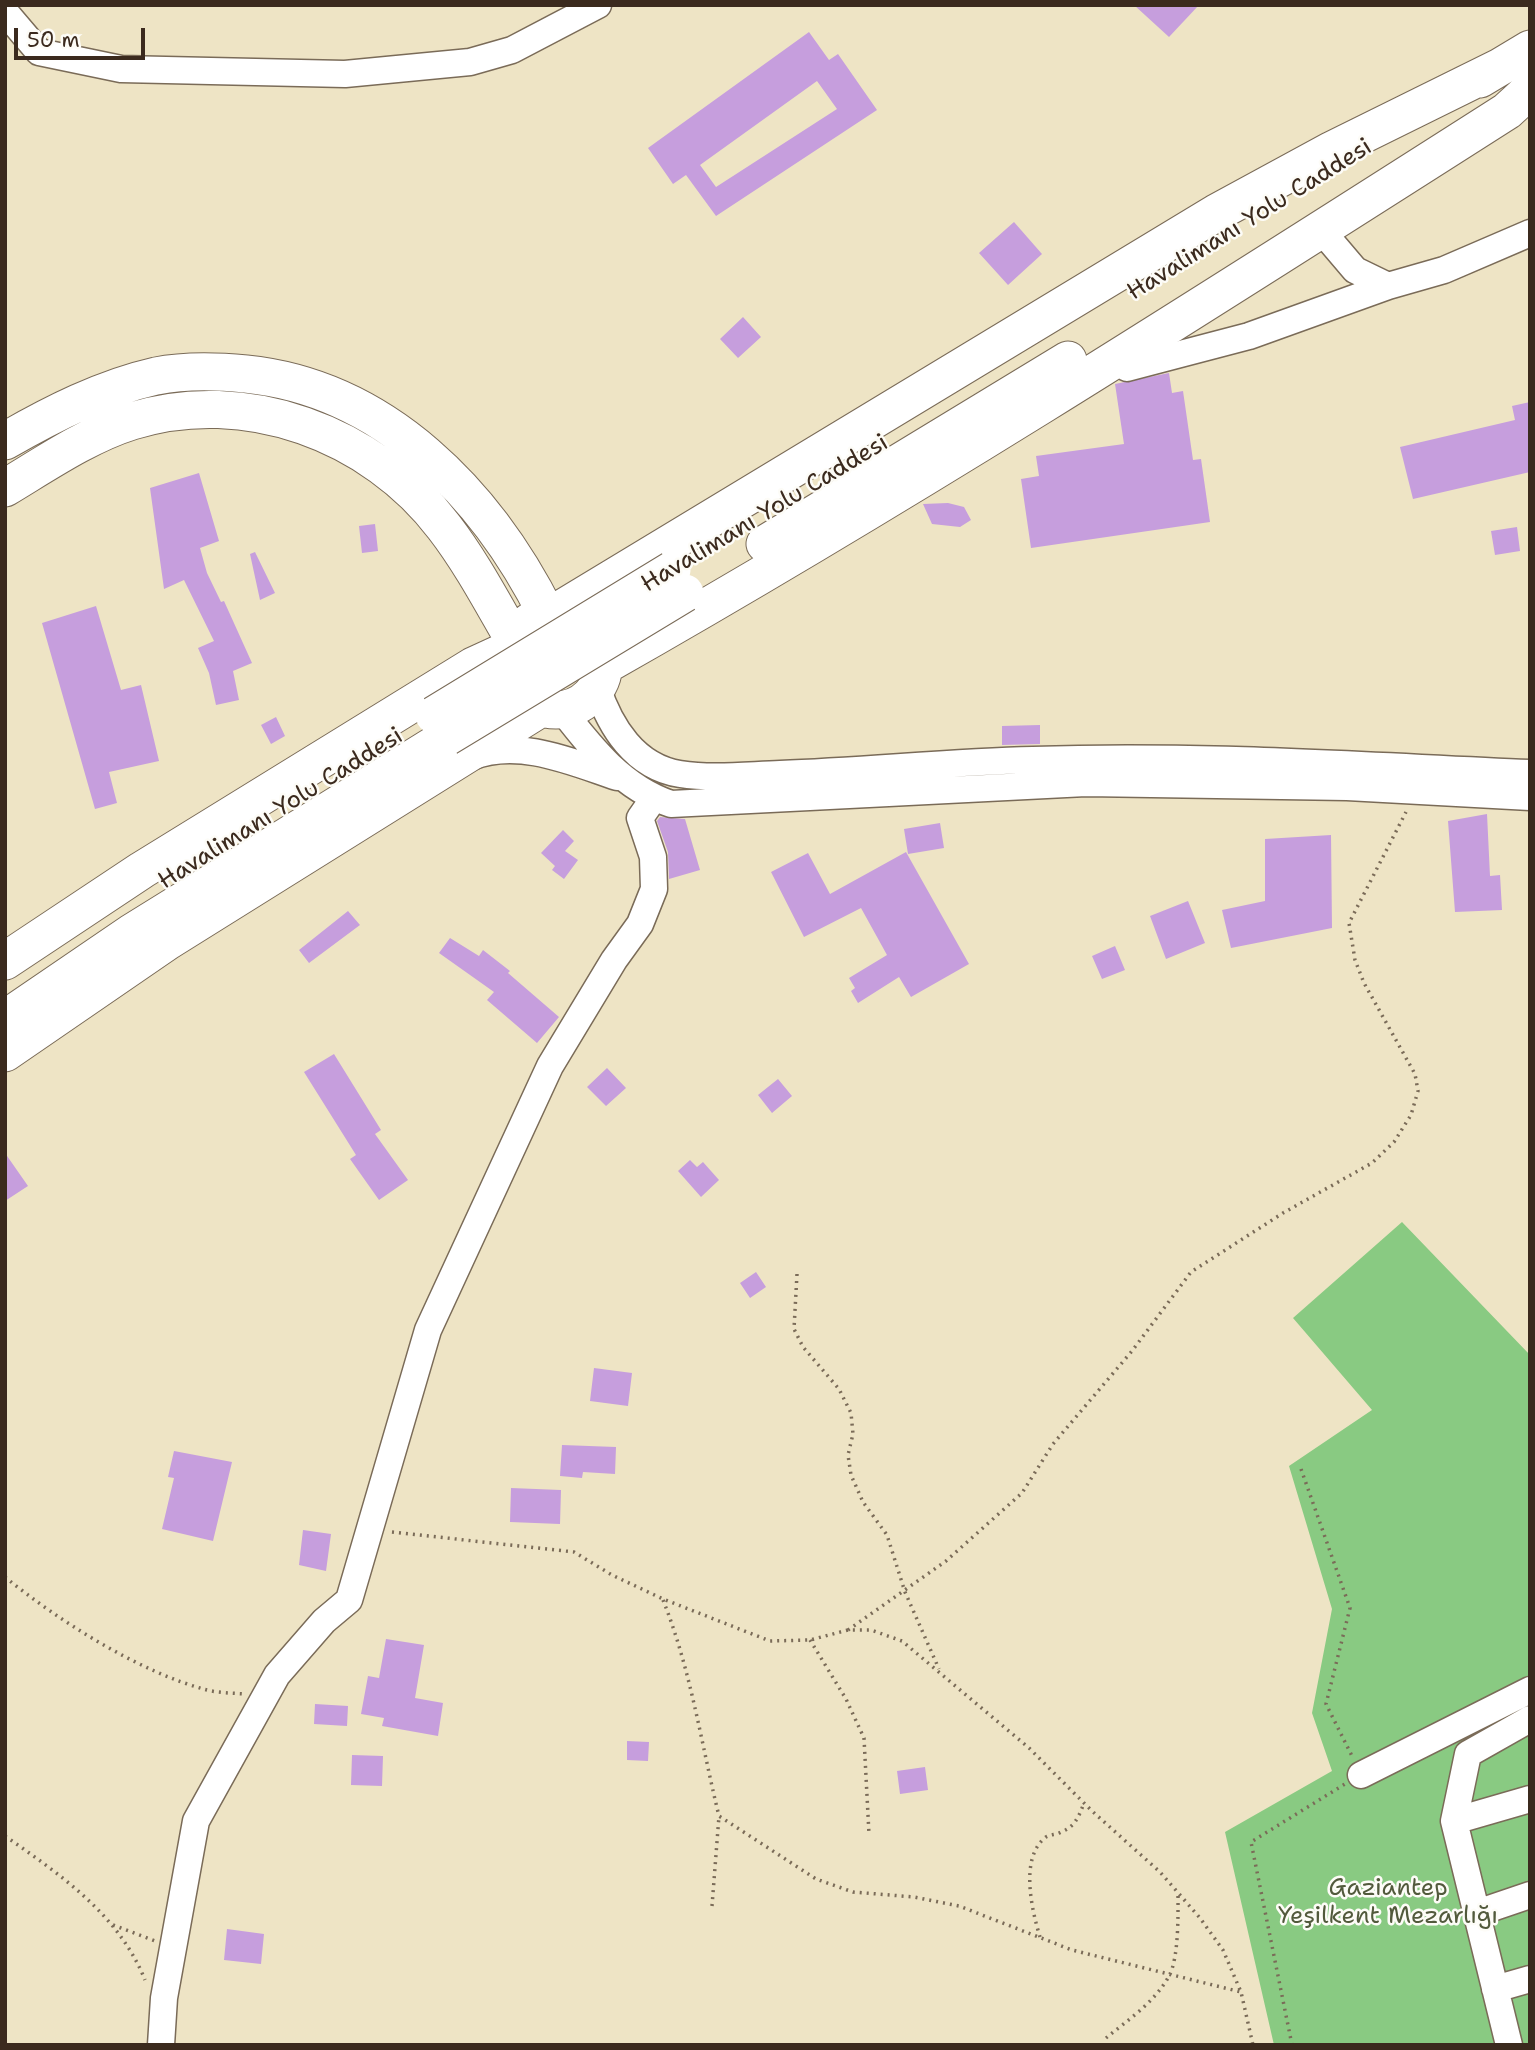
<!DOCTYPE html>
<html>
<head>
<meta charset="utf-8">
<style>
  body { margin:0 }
  #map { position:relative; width:1535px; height:2050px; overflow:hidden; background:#eee4c5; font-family:"Shantell Sans",sans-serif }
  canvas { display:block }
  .frame { position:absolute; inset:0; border:7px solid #3b2a1e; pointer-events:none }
  .scale { position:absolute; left:14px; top:28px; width:131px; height:32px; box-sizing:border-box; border:4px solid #3b2a1e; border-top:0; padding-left:9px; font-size:21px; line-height:24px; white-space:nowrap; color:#3b2a1e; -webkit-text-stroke:5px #fdfcf7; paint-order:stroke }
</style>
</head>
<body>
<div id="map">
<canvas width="1535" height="2050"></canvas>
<div class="frame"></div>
<div class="scale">50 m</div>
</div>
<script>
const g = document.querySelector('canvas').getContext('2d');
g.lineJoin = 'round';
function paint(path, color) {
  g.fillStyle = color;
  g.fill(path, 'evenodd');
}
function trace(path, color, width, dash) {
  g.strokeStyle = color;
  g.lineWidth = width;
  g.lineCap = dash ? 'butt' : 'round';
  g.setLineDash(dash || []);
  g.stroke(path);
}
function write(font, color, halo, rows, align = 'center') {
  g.font = font + ' "Shantell Sans",sans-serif';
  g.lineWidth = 5;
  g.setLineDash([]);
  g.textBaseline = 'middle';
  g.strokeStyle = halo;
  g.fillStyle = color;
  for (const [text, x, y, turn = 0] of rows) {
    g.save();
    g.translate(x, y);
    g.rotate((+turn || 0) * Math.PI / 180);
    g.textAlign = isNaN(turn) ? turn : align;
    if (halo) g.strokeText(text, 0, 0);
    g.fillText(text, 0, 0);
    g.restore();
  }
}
const green = new Path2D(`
  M1402,1222l128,133v690h-256l-49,-213 107,-61 -20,-58 20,-104 -43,-143 83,-56 -79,-92z`);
const building = new Path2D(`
  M1134,5h65l-30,32z
  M809,32l20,28 9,-6 39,56 -161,106 -30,-41 -13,9 -25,-36zM817,81l20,28 -121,78 -16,-22z
  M1014,222l28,32 -34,31 -29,-32z
  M743,317l18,20 -23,21 -18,-19z
  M1169,373l3,20 11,-2 10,69 8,-1 9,63 -179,26 -10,-69 18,-3 -3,-20 88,-12 -9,-60z
  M1530,402v70l-117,27 -13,-52 115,-27 -3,-14z
  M199,473l20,68 -19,7 7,25 14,29 3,-1 28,62 -19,8 6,29 -23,5 -7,-32 -11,-25 16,-7 -30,-61 -20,9 -14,-101z
  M948,503l16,4 7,13 -11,7 -28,-3 -9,-20z
  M375,524l3,27 -16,2 -3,-27z
  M1517,527l3,24 -25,4 -4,-24z
  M255,552l20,41 -15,7 -10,-46z
  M96,606l25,84 20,-5 18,76 -50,11 8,31 -22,6 -53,-186z
  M276,717l9,19 -14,8 -10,-19z
  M1040,725v19l-38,1v-19z
  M1487,814l3,62 10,-1 2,35 -47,2 -7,-91z
  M660,817l25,2 15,51 -31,9 -1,-27 -11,-31z
  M940,823l4,25 -36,6 -4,-25z
  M563,830l11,11 -9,10 13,9 -14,19 -12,-9 3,-4 -14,-13z
  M1331,835l1,93 -101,20 -9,-38 43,-9v-62z
  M906,852l63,112 -58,33 -12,-20 -41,26 -7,-12 4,-3 -6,-10 38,-23 -26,-47 -57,29 -33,-65 37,-19 22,41z
  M1188,901l17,42 -39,16 -16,-43z
  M348,911l12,14 -51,38 -10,-13z
  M450,938l29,18 4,-6 27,21 -2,2 51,44 -22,26 -50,-43 7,-8 -55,-39z
  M1115,946l10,24 -23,9 -10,-23z
  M334,1054l47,76 -6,4 33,46 -29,20 -29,-41 6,-4 -52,-83z
  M607,1068l19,20 -20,18 -19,-19z
  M778,1079l14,17 -20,17 -14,-18z
  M5,1153l23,33 -23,15z
  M690,1160l7,7 6,-5 16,18 -18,17 -23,-26z
  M756,1272l10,15 -16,11 -10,-15z
  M594,1368l38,5 -4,33 -38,-5z
  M562,1445l54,2 -1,27 -32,-2 -1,6 -22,-2z
  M174,1451l58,11 -19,79 -51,-12 12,-51 -6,-1z
  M511,1488l50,2 -1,34 -50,-2z
  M303,1530l28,4 -5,37 -27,-6z
  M386,1639l38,6 -9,53 28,5 -5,33 -56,-10 2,-8 -23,-4 7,-38 11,2z
  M315,1704l33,2 -1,20 -33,-2z
  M627,1741l22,1 -1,19 -21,-1z
  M352,1755l31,1 -1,30 -31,-1z
  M925,1767l3,23 -28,4 -3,-23z
  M227,1929l37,5 -3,30 -37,-4z`);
const path = new Path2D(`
  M797,1274l-3,55 9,18 36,42 12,24 2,21 -5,21 3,20 12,27 24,33 18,57 34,77
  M1301,1469l49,139 -24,96 26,52
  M392,1532l182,20 38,23 51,24 107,42 40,-1 38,-10h23l31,11 127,107 63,63 68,61 40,46 23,32 18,42 12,53
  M5,1577c54,44 134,95 202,113 12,3 25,3 38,4
  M663,1600c28,70 38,143 56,216l97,63 37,13 61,5 45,9 113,44 169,42
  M848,1630l98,-69 76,-68 31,-49 79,-93 59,-79 92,-59 89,-50 22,-21 17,-27 7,-24 -3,-17 -51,-91 -9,-23 -6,-37 57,-111
  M810,1640l36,59 18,39 5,96
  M5,1836c56,39 114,79 140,144
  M712,1906l7,-90
  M113,1925l42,16
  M1040,1937c-8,-26 -21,-80 6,-100 5,-3 10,-2 15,-5 14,-5 18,-16 23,-29
  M1106,2038c22,-18 49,-36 63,-62 10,-18 9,-62 9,-83
  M1292,2045l-41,-203 94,-58`);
const minor = new Path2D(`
  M5,12l34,40 82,17 224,5 125,-12 42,-12 86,-45
  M1321,230l34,40 33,16 56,-16 86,-37
  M1127,368l122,-32 139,-50
  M597,687c13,40 38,80 83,87 32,5 67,1 100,0 85,-3 169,-12 253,-14 166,-6 331,6 497,13
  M562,710c30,39 61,78 109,94l415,-21 261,4 183,10
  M471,757c48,-19 101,5 146,20
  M1361,1775l169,-85
  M1454,1821l76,-22
  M1477,1913l53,-18
  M1495,1989l35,-10
  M161,2045l3,-47 32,-177 81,-146 47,-54 25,-21 79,-270 122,-264 64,-106 26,-36 14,-35 -1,-32 -13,-39 14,-20
  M1509,2045l-55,-224 14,-67 62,-35`);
const highway = new Path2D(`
  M1480,79l50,-30
  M5,441c47,-27 98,-53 151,-65 30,-6 60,-5 90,-2 139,14 241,121 301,241
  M5,488c40,-24 82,-53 127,-67 113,-35 241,12 312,106 27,35 48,75 70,113
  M765,544l303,-184
  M553,614l663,-401 116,-63 168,-83
  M508 662a48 48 0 1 1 96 0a48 48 0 1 1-96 0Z
  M604,666c307,-174 605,-365 903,-555l23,-21
  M5,961l137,-91 331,-204 37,-17
  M5,1019l126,-86 316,-196
  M5,1053l163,-112 373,-233`);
const highwayBridge = new Path2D(`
  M434,715l238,-145
  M447,737l238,-144`);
const streetNames = [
  ["Havalimanı Yolu Caddesi",1250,220,-32],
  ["Havalimanı Yolu Caddesi",765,514,-31],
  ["Havalimanı Yolu Caddesi",281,809,-32]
];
const parkNames = [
  ["Gaziantep",1388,1889],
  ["Yeşilkent Mezarlığı",1388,1917]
];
paint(green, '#89ca82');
paint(building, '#c69edd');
trace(minor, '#7a6b58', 29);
trace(highway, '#7a6b58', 39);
trace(path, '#7a6b58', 3.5, [2, 5]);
trace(minor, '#fff', 26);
trace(highway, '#fff', 37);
trace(highwayBridge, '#7a6b58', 39, []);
trace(highwayBridge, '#fff', 37);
write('24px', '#3b2a1e', '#fdfcf7', streetNames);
write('24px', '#525a3c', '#fdfcf7', parkNames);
</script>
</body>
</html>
